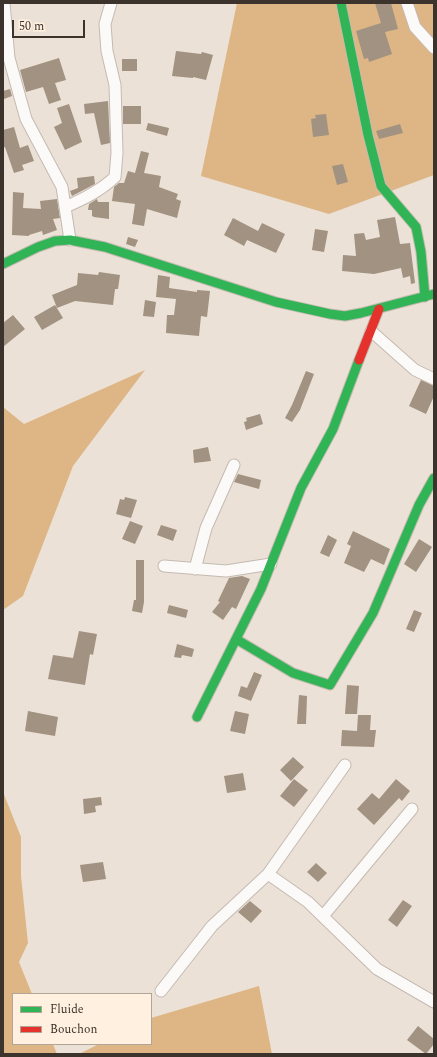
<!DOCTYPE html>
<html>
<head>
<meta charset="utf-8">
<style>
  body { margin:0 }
  #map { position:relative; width:437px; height:1057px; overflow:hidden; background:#ece1d6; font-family:Spectral,serif }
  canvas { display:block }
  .frame { position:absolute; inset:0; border:4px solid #3c342c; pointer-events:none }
  .legend { position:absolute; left:12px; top:993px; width:140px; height:52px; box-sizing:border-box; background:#fff0df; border:1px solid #b1a597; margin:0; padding:5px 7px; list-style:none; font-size:12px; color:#3c342c }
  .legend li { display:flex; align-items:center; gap:8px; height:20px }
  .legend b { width:20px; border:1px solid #b1a597 }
  .scale { position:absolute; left:12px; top:20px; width:73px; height:18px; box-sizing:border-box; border:2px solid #3c342c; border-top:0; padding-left:5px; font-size:12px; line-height:14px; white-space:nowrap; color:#3c342c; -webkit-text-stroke:3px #fff0df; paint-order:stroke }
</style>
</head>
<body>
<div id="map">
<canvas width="437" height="1057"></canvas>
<div class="frame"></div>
<ul class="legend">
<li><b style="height:5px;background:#30b455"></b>Fluide</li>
<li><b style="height:5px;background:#e5322d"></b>Bouchon</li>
</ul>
<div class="scale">50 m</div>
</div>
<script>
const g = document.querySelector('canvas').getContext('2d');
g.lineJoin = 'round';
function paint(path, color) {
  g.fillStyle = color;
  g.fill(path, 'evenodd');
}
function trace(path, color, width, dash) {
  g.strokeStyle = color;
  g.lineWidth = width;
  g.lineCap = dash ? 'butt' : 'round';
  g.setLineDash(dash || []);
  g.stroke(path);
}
const forest = new Path2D(`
  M237,3h197v172l-105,39 -128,-38z
  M145,370l-72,96 -50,130 -20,14v-203l21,17z
  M3,792l18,45v39l7,67 -9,19 13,32h-19v50h40l4,10h-54z
  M259,986l13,68h-193l20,-10h52v-26z`);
const building = new Path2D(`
  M375,3h16l7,26 -13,3 7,22 -23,8 -1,-4 -4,1 -8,-28 25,-8z
  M176,51l25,3 1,-2 11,3 -7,25 -13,-3v1l-21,-2z
  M59,58l7,22 -11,3 6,17 -12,4 -6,-17 -17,5 -6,-22z
  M122,59h15v12h-15z
  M10,89l2,7 -8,3 -1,-8z
  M108,101l2,42 -9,2 -7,-32 -9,1 -1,-10z
  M69,104l13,38 -17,8 -11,-23 8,-4 -5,-15z
  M123,106h18v18h-18z
  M326,114l3,21 -16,2 -2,-18 5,-1 -1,-3z
  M148,123l21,5 -2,8 -21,-6z
  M400,124l3,9 -24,6 -3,-8z
  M14,127l6,21 8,-3 6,16 -12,4 2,5 -10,3 -9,-26 -2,1v-18z
  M141,151l8,2 -5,20 17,3 -2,11 19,7 -2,5 5,2 -4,17 -30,-9 -3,17 -12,-2 3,-20 -23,-3 2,-14 5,-4h5l4,-12 7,2z
  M343,164l5,18 -11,3 -5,-19z
  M94,176l1,8 -23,12 -2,-5 8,-3 -1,-10z
  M13,192l11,1 -1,15 18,1 -1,-8 17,-2 3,19 -7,1 4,11 -14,5 -1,-4 -13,4v1l-17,-1z
  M97,199l1,3h11v17l-15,-2 -2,-1v-6h-4l1,-6z
  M395,217l5,27 10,-1 5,40 -4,1 -1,-8 -7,2 -2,-10 -27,6 -32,-3 1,-16 13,1 -2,-22 10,-1 2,7 14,-3 -3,-17z
  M233,218l25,13 4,-8 23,11 -9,19 -29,-13 -3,6 -20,-11z
  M315,229l13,2 -4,21 -12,-2z
  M128,237l10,3 -3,7 -9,-3z
  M99,272l21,3 -2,14h-3l-2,16 -38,-4 -18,7 -5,-13 25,-10 1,-12 20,2z
  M158,275l12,2 -1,11 28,4v-2l13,1 -3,26 -6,-1 -2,20 -33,-3 1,-18h7l2,-16 -20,-2z
  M145,300l11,2 -2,15 -11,-1z
  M55,305l8,13 -21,12 -8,-13z
  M13,315l12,14 -22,18v-24z
  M306,371l8,3 -14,36 -8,12 -7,-4 7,-13z
  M421,380l13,6v10l-8,18 -17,-8z
  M260,414l3,10 -17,6 -2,-8 3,-1 -1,-3z
  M208,447l3,14 -17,2 -1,-13z
  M238,474l23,6 -2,9 -25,-7z
  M125,497l12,3 -6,18 -15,-4 4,-15 4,1z
  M130,521l13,5 -8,18 -13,-5z
  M161,525l16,5 -4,11 -16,-6z
  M353,531l37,18 -6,16 -13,-6 -7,13 -20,-9 7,-17 -4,-2z
  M328,535l9,5 -8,17 -9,-4z
  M419,539l13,8 -16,25 -12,-8z
  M136,560h8v42l-2,11 -10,-2 2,-11h2z
  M242,576l8,3 -14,30 -4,-2 -9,13 -11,-8 8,-10 -2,-1 11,-23z
  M169,605l19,5 -2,8 -19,-5z
  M414,610l8,3 -8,19 -8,-3z
  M79,631l18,3 -4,21 -3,-1 -5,31 -37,-6 5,-24 20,3z
  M177,644l17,5 -2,8 -10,-2 -1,3 -7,-1z
  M254,672l8,3 -11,26 -13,-5 3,-10 6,2z
  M347,685l12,1 -2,28h-12z
  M299,695l8,1 -1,28h-9z
  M28,711l30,6 -3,19 -30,-5z
  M235,711l14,3 -4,20 -15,-3z
  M358,715h13l-1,15h6l-2,17 -33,-1 1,-16 15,1z
  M293,757l11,10 -13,14 -11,-11z
  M243,773l3,17 -19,3 -3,-17z
  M294,779l14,11 -14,17 -14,-11z
  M396,779l14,12 -8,10 -3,-3 -25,27 -17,-16 15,-16 7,6z
  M101,797l1,8 -7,1 1,6 -12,2 -1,-15z
  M103,862l3,17 -23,3 -3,-17z
  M316,863l11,10 -9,9 -11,-10z
  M403,900l9,6 -15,21 -9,-7z
  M250,901l12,10 -11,12 -13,-11z
  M418,1026l16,13v5l-8,10 -19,-14z`);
const street = new Path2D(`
  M4,3l5,55 17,61 36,68 8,53
  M407,3l8,24 19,21
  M65,207c19,-8 35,-16 50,-30l2,-24 -2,-68 -8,-34 -2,-27 6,-21
  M371,331l44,39 19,9
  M164,566l62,5 45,-7
  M195,569l11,-41 28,-63
  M268,874l40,28 69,67 57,33
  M323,916l89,-107
  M161,991l51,-65 56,-52 77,-109`);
const fast = new Path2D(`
  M341,3l27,132 13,51 35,41 5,25 4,45
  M3,264l35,-17 17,-6 15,-1 35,7 171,55 54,12 15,2 16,-3 73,-19
  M236,639l57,34 37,12 43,-72 46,-108 15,-27
  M197,717l64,-128 40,-101 32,-59 26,-69`);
const jam = new Path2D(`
  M359,360l20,-51`);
paint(forest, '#deb685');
paint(building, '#a19281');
trace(street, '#c3bab1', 13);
trace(fast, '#c3bab1', 11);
trace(jam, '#c3bab1', 11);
trace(street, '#fcfaf9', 11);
trace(fast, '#30b455', 9);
trace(jam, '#e5322d', 9);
</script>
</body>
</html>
